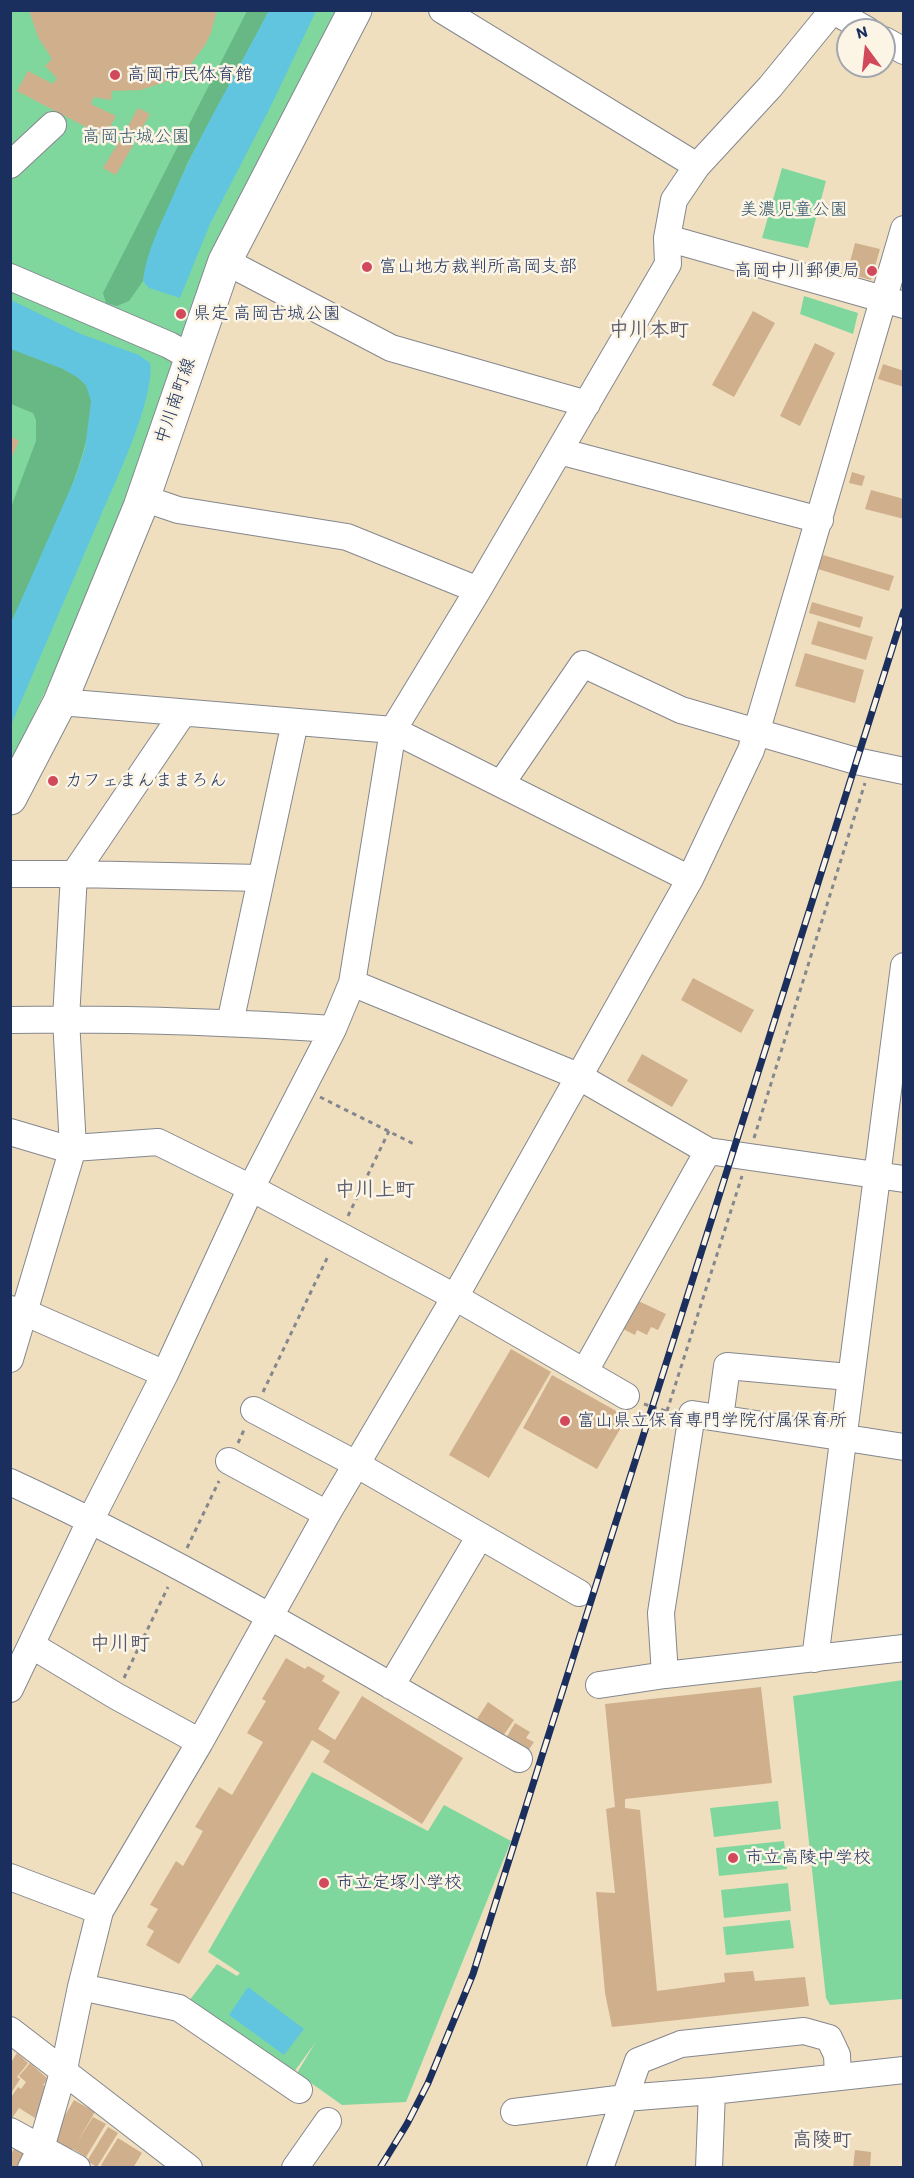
<!DOCTYPE html>
<html>
<head>
<meta charset="utf-8">
<style>
  body { margin:0 }
  #map { position:relative; width:914px; height:2178px; overflow:hidden; background:#efdfbf; font-family:Itim,sans-serif }
  canvas { display:block }
  .frame { position:absolute; inset:0; border:12px solid #1b2f5e; pointer-events:none }
  .north { position:absolute; left:836px; top:18px; width:60px; height:60px; box-sizing:border-box; background:#fcf5e5; border:2px solid #a2a6af; border-radius:50%; rotate:345deg; font-size:16px; font-weight:700; line-height:24px; text-align:center; color:#1b2f5e }
  .north::after { content:''; display:block; margin:auto; width:21px; height:27px; background:#d1495b; clip-path:polygon(50% 0,100% 100%,50% 72%,0 100%) }
</style>
</head>
<body>
<div id="map">
<canvas width="914" height="2178"></canvas>
<div class="frame"></div>
<div class="north">N</div>
</div>
<script>
const g = document.querySelector('canvas').getContext('2d');
g.lineJoin = 'round';
function paint(path, color) {
  g.fillStyle = color;
  g.fill(path, 'evenodd');
}
function trace(path, color, width, dash) {
  g.strokeStyle = color;
  g.lineWidth = width;
  g.lineCap = dash ? 'butt' : 'round';
  g.setLineDash(dash || []);
  g.stroke(path);
}
function write(font, color, halo, rows, align = 'center') {
  g.font = font + ' Itim,"Klee One",sans-serif';
  g.lineWidth = 5;
  g.setLineDash([]);
  g.textBaseline = 'middle';
  g.strokeStyle = halo;
  g.fillStyle = color;
  for (const [text, x, y, turn = 0] of rows) {
    g.save();
    g.translate(x, y);
    g.rotate((+turn || 0) * Math.PI / 180);
    g.textAlign = isNaN(turn) ? turn : align;
    if (halo) g.strokeText(text, 0, 0);
    g.fillText(text, 0, 0);
    g.restore();
  }
}
const green = new Path2D(`
  M11,11h326l-203,478 -89,203 -34,69z
  M782,168l44,13 -18,67 -46,-10z
  M804,296l54,17 -5,21 -53,-20z
  M903,1680v319l-73,6 -4,-7 -33,-302z
  M312,1772l116,59 16,-26 67,36 -105,261 -64,3 -45,-32 18,-30 -21,29 -105,-71 28,-37 20,12 3,-3 -32,-21z
  M778,1801l3,28 -67,8 -4,-29z
  M784,1841l3,28 -68,7 -3,-28z
  M788,1883l3,28 -67,7 -3,-28z
  M790,1920l4,28 -68,7 -3,-28z`);
const forest = new Path2D(`
  M247,11h22l-81,151 -37,87 -8,32 -14,20 -12,5 -11,-3 -3,-10z
  M11,349c21,7 59,18 74,35 30,33 -56,200 -74,239v-116l25,-66v-21l-3,-7 -22,-9z`);
const water = new Path2D(`
  M269,10l47,1 -47,99 -59,114 -30,74 -31,-10 -6,-7c3,-27 16,-54 27,-78 28,-67 66,-128 99,-193z
  M11,300l70,34 58,21 11,8c5,35 -34,118 -49,152 -30,70 -60,140 -90,210v-102l65,-147 9,-27 6,-48 -5,-16 -9,-8 -14,-8 -52,-20z
  M248,1987l56,42 -20,26 -55,-40z`);
const building = new Path2D(`
  M29,10h188l-6,23 -6,12 -14,19 -11,9 -12,8 -27,9 -29,1 -1,9 -17,-3 -3,7 25,12 -11,21 -88,-46 11,-20 25,13 4,-6 -12,-12 7,-7 -14,-22z
  M138,108l12,6 -11,20 -12,-6z
  M124,133l12,7 -20,35 -13,-7z
  M855,243l25,6 -9,31 -24,-7z
  M753,311l22,12 -41,74 -22,-12z
  M815,343l20,10 -35,73 -20,-10z
  M883,364l21,7v16l-26,-8z
  M10,436l9,5 -9,20z
  M852,472l13,4 -3,10 -13,-3z
  M871,490l33,9v20l-39,-10z
  M823,555l71,21 -5,15 -71,-22z
  M812,602l51,15 -3,11 -51,-15z
  M818,621l55,16 -7,23 -55,-16z
  M805,653l59,17 -9,33 -60,-17z
  M693,978l61,32 -13,23 -60,-33z
  M642,1054l46,26 -16,27 -45,-26z
  M630,1297l36,17 -8,16 -7,-3 -4,8 -10,-5 -2,5 -20,-10z
  M511,1349l40,23 -62,106 -40,-23z
  M552,1375l75,42 -30,52 -74,-41z
  M286,1658l19,11 3,-3 17,10 -3,5 18,11 -22,37 17,11 27,-44 101,62 -41,66 -99,-62 7,-11 -18,-11 -133,224 -33,-19 8,-14 -7,-4 11,-18 -8,-4 26,-44 7,5 20,-35 -8,-4 24,-40 13,8 31,-53 -16,-9 19,-32 -4,-2z
  M761,1687l11,96 -147,16v9l15,2 17,181 68,-9 -1,-9 29,-2 2,10 50,-4 4,29 -197,21 -7,-34 -9,-101 19,1 -9,-84 9,-2 -10,-103z
  M488,1702l26,18 -13,19 -26,-17z
  M515,1723l15,9 -4,6 8,4 -6,9 -22,-13z
  M17,2053l11,10 -11,14 3,2 -10,16v-31z
  M30,2063l18,16 -5,6 5,3 -13,30 -16,-10 -9,13v-22l8,-12 3,2 5,-7 -7,-6z
  M74,2100l21,12 -19,32 17,-27 13,7 -20,33 -13,-8 -2,3 -19,-9 -1,-4z
  M108,2127l10,6 -21,34 -10,-6z
  M118,2138l24,15 -9,15h-28l-4,-3z
  M18,2143l9,6 -8,19h-9v-13z
  M855,2150l16,2 -1,16h-17z`);
const path = new Path2D(`
  M320,1097l94,47
  M754,1138l111,-355
  M348,1216l41,-85
  M263,1392l66,-138
  M644,1404l22,7
  M667,1411l75,-235
  M238,1443l6,-13
  M187,1548l32,-67
  M124,1678l44,-91`);
const minor = new Path2D(`
  M442,10l255,156
  M832,10l35,20
  M884,40l20,11
  M10,165l43,-40
  M667,238l237,67
  M225,261l166,87 196,56
  M10,277l159,68 23,13
  M559,451l261,69
  M143,498l35,12 169,27 131,53
  M60,702l333,28 297,149
  M501,784l82,-120 98,46 175,51 48,10
  M10,874h64l187,4
  M352,983l226,93 130,75 196,28
  M10,1020c108,-2 215,2 323,9
  M230,1023l65,-301
  M10,1132l54,16h9l85,-6 93,46 204,109 171,99
  M10,1309l14,3 141,62
  M10,1359l63,-211 -7,-129 8,-145 109,-161
  M585,1371l123,-220
  M254,1410l102,54 223,129
  M720,1418l7,-52 122,11
  M229,1461l98,53
  M10,1482c176,81 341,182 509,277
  M31,1645l85,51 84,46
  M815,1659l89,-693
  M665,1675l-4,-62 31,-199 212,33
  M599,1685l66,-10 239,-27
  M391,1686l89,-150
  M10,1689l81,-170 74,-145 86,-186 82,-159 19,-46 41,-253 85,-140 190,-326 -1,-26 7,-38 23,-34 73,-79 63,-77
  M10,1877l90,34
  M81,1987l98,21 120,82
  M10,2030l179,138
  M514,2112l111,-14 87,-7 192,-21
  M10,2131l67,37
  M31,2168l10,-20 23,-79 17,-82 19,-76 100,-169 127,-228 128,-217 235,-418 61,-129 153,-521
  M295,2168l33,-47
  M600,2168l38,-107 43,-17 123,-13 25,7 8,17 1,22
  M709,2168l3,-77`);
const major = new Path2D(`
  M10,798l50,-96 80,-195 85,-246 130,-251`);
const rail = new Path2D(`
  M380,2168l27,-44 21,-41 45,-109 431,-1363`);
const markers = [
  [115,75,6,"#d1495b"],
  [367,267,6,"#d1495b"],
  [872,271,6,"#d1495b"],
  [181,314,6,"#d1495b"],
  [53,781,6,"#d1495b"],
  [565,1421,6,"#d1495b"],
  [733,1858,6,"#d1495b"],
  [324,1883,6,"#d1495b"]
];
const poiNames = [
  ["高岡市民体育館",127,75],
  ["富山地方裁判所高岡支部",379,267],
  ["高岡中川郵便局",860,271,"right"],
  ["県定 高岡古城公園",193,314],
  ["カフェまんままろん",65,781],
  ["富山県立保育専門学院付属保育所",577,1421],
  ["市立高陵中学校",745,1858],
  ["市立定塚小学校",336,1883]
];
const parkNames = [
  ["高岡古城公園",136,137],
  ["美濃児童公園",794,210]
];
const streetNames = [
  ["中川南町線",176,401,-71]
];
const neighbourhoodNames = [
  ["中川本町",649,331],
  ["中川上町",375,1191],
  ["中川町",120,1645],
  ["高陵町",822,2141]
];
paint(green, '#7fd79d');
paint(forest, '#67b884');
paint(water, '#62c5e0');
paint(building, '#d0af8c');
trace(minor, '#85878e', 28);
trace(major, '#85878e', 35);
trace(path, '#85878e', 3, [4.5, 4.5]);
trace(minor, '#fff', 26);
trace(major, '#fff', 33);
trace(rail, '#1b2f5e', 7);
trace(rail, '#fcf5e5', 4.5, [14]);
for (const [x, y, r, color] of markers) {
  const dot = new Path2D();
  dot.arc(x, y, r, 0, 2 * Math.PI);
  g.fillStyle = color;
  g.fill(dot);
  trace(dot, '#fcf5e5', 2);
}
write('18px', '#1b2f5e', '#fcf5e5', poiNames, 'left');
write('18px', '#34596e', '#fcf5e5', parkNames);
write('18px', '#1b2f5e', '#fcf5e5', streetNames);
write('bold 20px', '#5a5c6e', '#fcf5e5', neighbourhoodNames);
</script>
</body>
</html>
